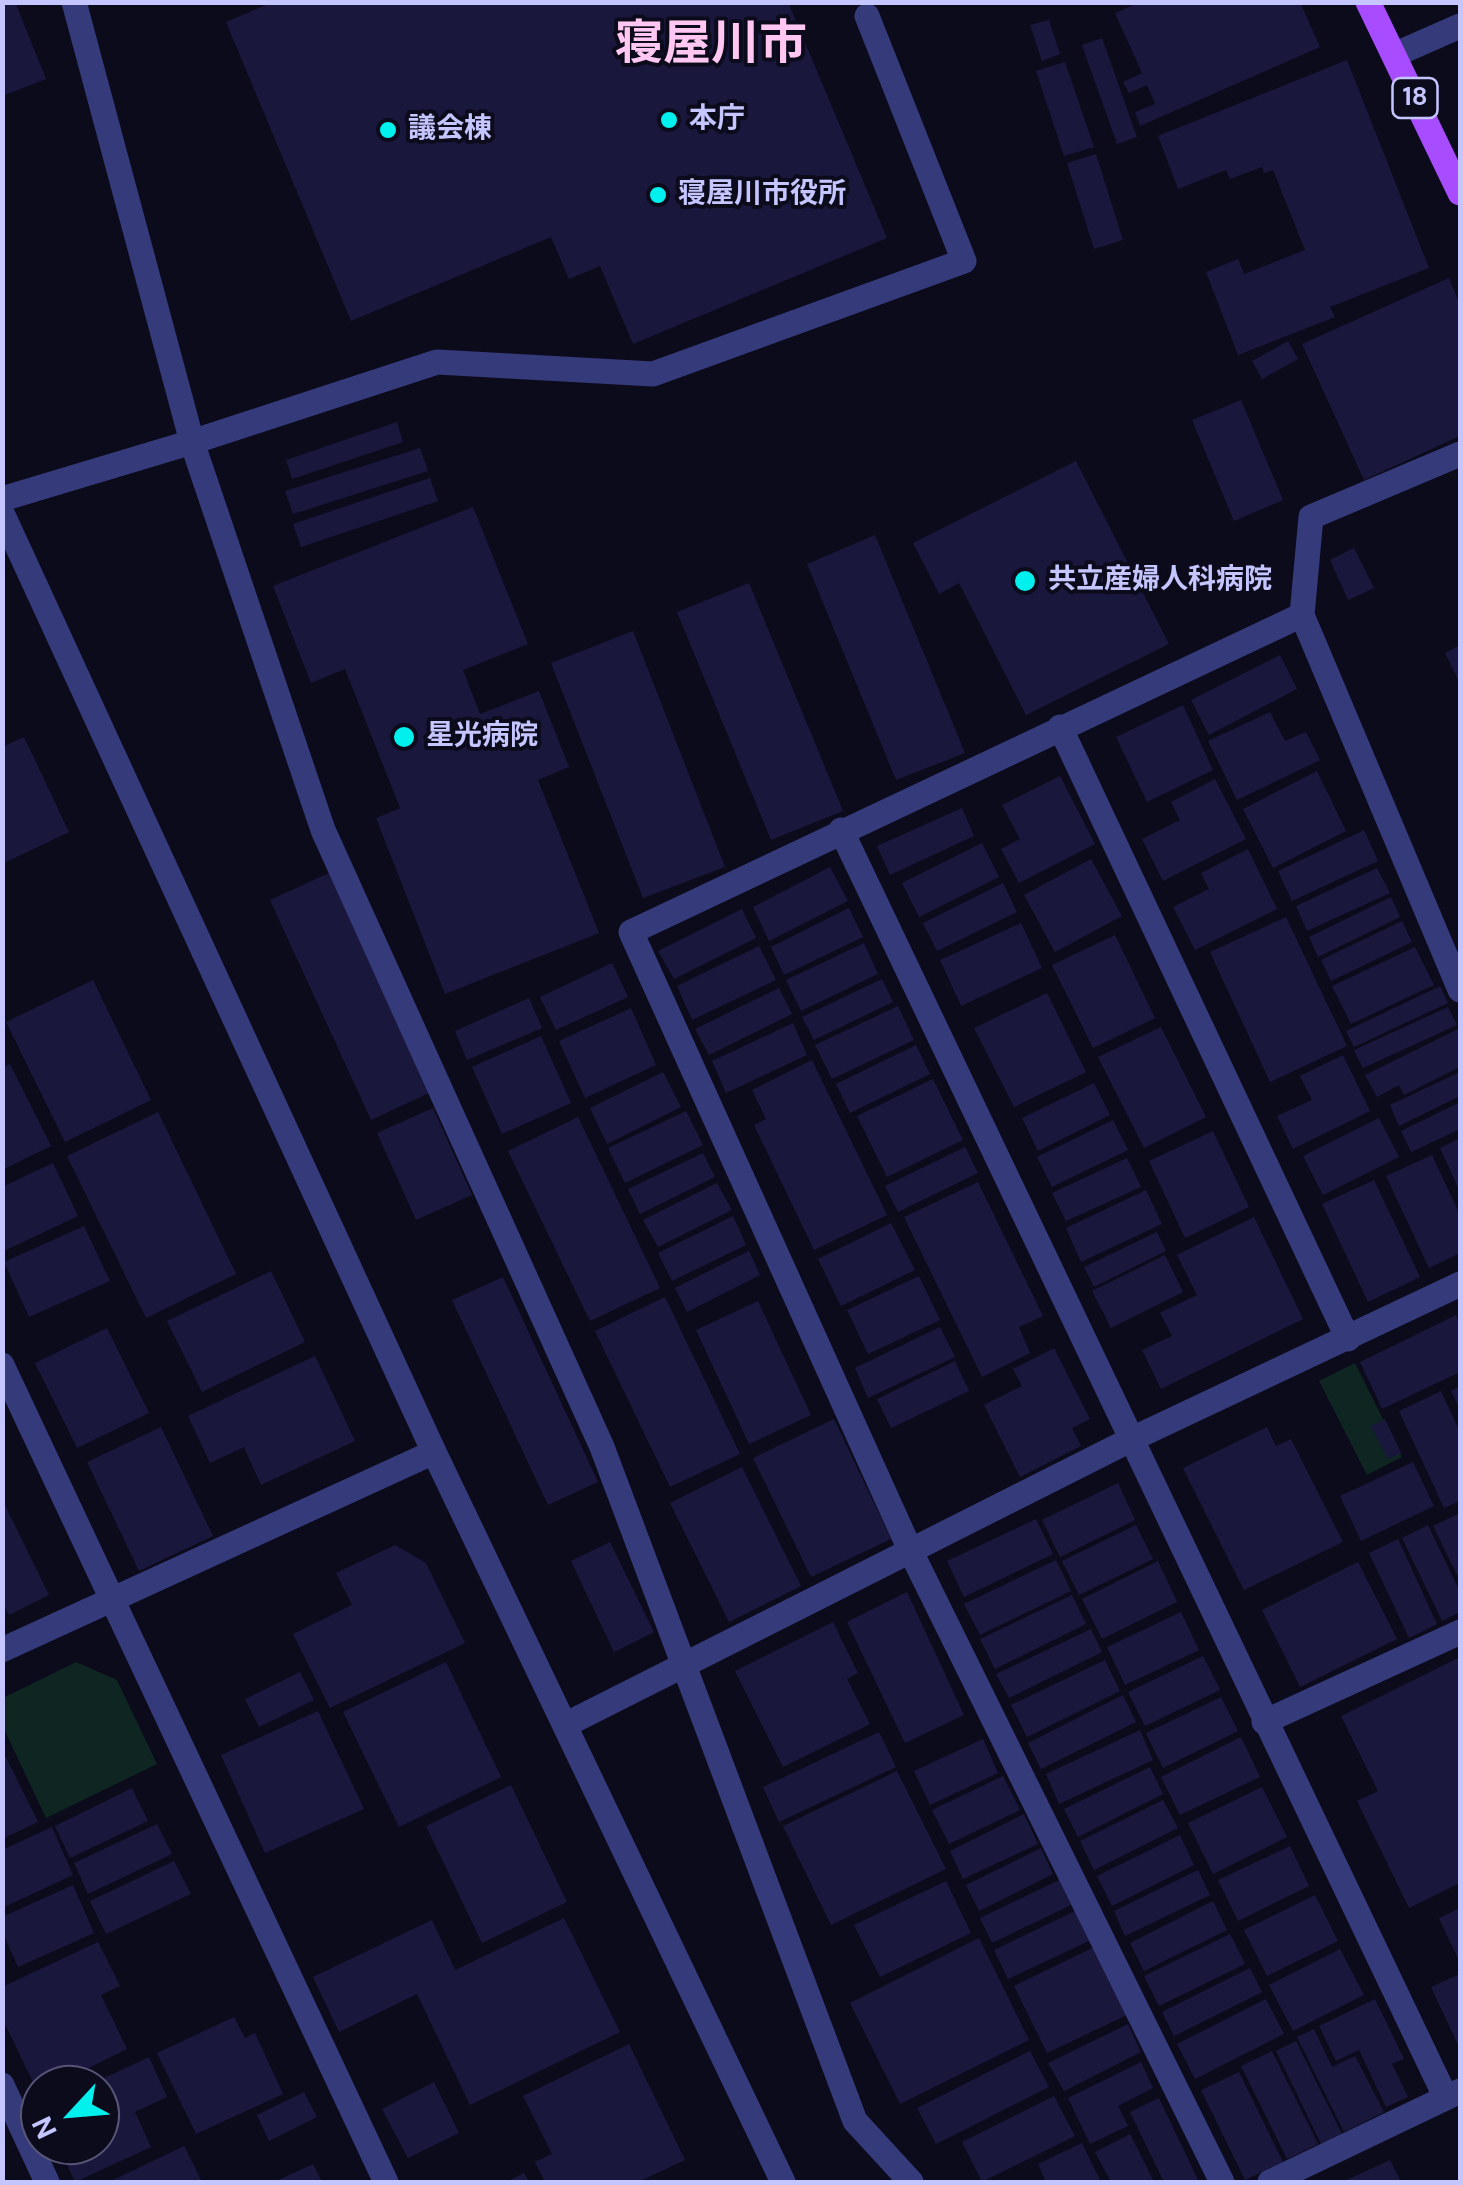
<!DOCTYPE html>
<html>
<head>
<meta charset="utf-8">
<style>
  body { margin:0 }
  #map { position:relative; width:1463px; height:2185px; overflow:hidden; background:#0c0b1c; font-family:"DM Sans",sans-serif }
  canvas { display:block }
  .frame { position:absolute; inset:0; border:5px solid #c5c5ff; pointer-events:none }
  .north { position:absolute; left:20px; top:2065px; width:100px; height:100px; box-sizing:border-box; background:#0c0b1c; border:2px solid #565577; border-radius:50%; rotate:244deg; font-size:28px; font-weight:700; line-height:40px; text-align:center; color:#c5c5ff }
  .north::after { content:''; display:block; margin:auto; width:35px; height:45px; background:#00f0ee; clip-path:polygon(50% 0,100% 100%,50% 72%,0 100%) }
</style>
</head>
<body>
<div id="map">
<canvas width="1463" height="2185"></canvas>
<div class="frame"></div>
<div class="north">N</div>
</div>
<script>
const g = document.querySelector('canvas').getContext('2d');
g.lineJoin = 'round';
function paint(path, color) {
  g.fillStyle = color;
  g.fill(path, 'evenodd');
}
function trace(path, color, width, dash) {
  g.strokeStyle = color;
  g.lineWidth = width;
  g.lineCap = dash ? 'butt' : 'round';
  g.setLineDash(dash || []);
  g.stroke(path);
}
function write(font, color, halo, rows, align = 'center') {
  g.font = font + ' "DM Sans","Noto Sans JP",sans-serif';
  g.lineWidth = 8;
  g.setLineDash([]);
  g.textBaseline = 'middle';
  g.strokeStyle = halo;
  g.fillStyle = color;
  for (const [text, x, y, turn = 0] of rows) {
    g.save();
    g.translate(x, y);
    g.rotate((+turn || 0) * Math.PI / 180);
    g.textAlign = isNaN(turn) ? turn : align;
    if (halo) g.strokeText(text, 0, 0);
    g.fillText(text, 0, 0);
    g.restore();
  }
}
const green = new Path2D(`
  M1355,1363l47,94 -35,18 -48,-94z
  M76,1662l41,18 40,84 -111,54 -43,-91v-29z`);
const building = new Path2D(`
  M2,2h13l31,77 -44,17z
  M273,2h515l99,236 -254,106 -33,-78 -31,13 -18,-42 -200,84 -125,-299z
  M1140,2h160l20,45 -180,79 -5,-14 20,-8 -8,-19 -18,8 -6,-11 19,-9 -27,-60z
  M1049,20l11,34 -18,7 -12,-36z
  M1102,38l35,99 -20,7 -35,-99z
  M1347,60l82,208 -99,39 5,10 -97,38 -32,-83 32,-13 6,15 61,-24 -32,-80 -9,3 -2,-6 -32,12 -4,-9 -48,19 -20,-53z
  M1065,62l29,85 -30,9 -28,-85z
  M1096,154l27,86 -29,9 -27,-86z
  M1449,278l11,27v131l-96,44 -62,-136z
  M1288,341l10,18 -36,20 -10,-18z
  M1241,400l42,100 -49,21 -42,-101z
  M397,422l6,20 -111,37 -6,-19z
  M420,448l8,23 -135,43 -8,-23z
  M1076,461l93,183 -143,71 -67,-132 -20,11 -26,-51z
  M430,478l8,23 -137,46 -8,-23z
  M473,507l55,137 -65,26 17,44 59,-23 30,76 -31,13 61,153 -154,61 -69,-176 24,-10 -55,-139 -34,14 -38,-97z
  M875,535l90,218 -69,27 -89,-216z
  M1354,548l20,40 -26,12 -18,-40z
  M749,583l94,228 -72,29 -94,-228z
  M633,631l92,236 -82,31 -92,-235z
  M1460,645v39l-15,-31z
  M1280,655l17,34 -88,46 -18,-35z
  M1183,705l30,65 -66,32 -31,-65z
  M1270,712l15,29 21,-9 14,28 -83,40 -29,-59z
  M24,737l45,95 -67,32v-117z
  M1317,771l29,60 -73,37 -30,-59z
  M1060,776l35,68 -76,39 -18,-34 19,-10 -18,-34z
  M1215,779l31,60 -83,42 -21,-42 38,-19 -9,-18z
  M962,808l12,28 -84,39 -13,-29z
  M1364,830l14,31 -86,40 -14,-30z
  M982,843l17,34 -80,40 -17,-34z
  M1248,849l29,60 -82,41 -22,-43 36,-18 -8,-16z
  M1091,859l31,57 -67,36 -31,-57z
  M830,867l18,34 -79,40 -16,-34z
  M1377,868l13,25 -83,38 -11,-25z
  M329,873l100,220 -58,27 -101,-220z
  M1003,883l14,29 -80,39 -14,-28z
  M1391,897l9,20 -82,40 -9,-20z
  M849,908l14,29 -79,38 -13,-28z
  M742,909l14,29 -82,41 -16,-28z
  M1286,917l61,129 -77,36 -60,-130z
  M1402,921l10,21 -81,39 -10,-21z
  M1021,923l21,45 -81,38 -21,-46z
  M1115,935l40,83 -62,30 -41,-83z
  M864,943l14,31 -77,37 -15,-31z
  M759,946l17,34 -84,40 -15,-34z
  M1415,947l19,38 -83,39 -19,-38z
  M612,963l16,34 -72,33 -16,-33z
  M882,979l11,23 -79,38 -12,-23z
  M93,980l58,120 -86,42 -59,-120z
  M1440,986l8,17 -94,44 -8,-16z
  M779,988l13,26 -83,41 -14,-26z
  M1047,993l39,79 -72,35 -40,-79z
  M529,998l13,30 -75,32 -12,-29z
  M898,1006l16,34 -82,39 -17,-34z
  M1448,1007l9,18 -94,43 -9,-18z
  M631,1008l25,57 -71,33 -26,-57z
  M793,1023l14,32 -81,38 -14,-32z
  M1161,1027l45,90 -62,31 -46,-91z
  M1458,1029l2,38 -56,28 -5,-10 -22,12 -12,-22z
  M541,1036l30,67 -69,31 -30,-67z
  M916,1045l14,29 -80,39 -14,-29z
  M1343,1055l27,56 -77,38 -16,-33 35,-16 -12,-24z
  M812,1060l75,155 -73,35 -60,-125 12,-6 -14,-29z
  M10,1064l41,82 -49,24v-102z
  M663,1072l18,35 -74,37 -17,-36z
  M1460,1072v24l-61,30 -9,-21z
  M933,1079l30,61 -76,37 -30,-61z
  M1094,1083l16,32 -72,36 -16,-33z
  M1460,1102v27l-49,23 -10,-21z
  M433,1108l39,87 -56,25 -39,-87z
  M686,1111l17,34 -78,38 -17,-35z
  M158,1112l78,162 -90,44 -79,-162z
  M578,1117l82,171 -70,33 -82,-170z
  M1379,1118l20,39 -76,38 -20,-39z
  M1113,1120l15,30 -76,37 -15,-30z
  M1213,1131l36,76 -64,31 -36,-77z
  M1460,1138v54l-20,-44z
  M965,1147l13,26 -80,39 -13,-26z
  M703,1153l12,24 -75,37 -12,-25z
  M1432,1155l28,60v38l-31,15 -43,-92z
  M1127,1158l14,29 -75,34 -14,-28z
  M53,1163l25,53 -76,36v-65z
  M1374,1180l46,97 -52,25 -46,-98z
  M978,1182l65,134 -24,11 11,26 -48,24 -78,-160z
  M717,1183l15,27 -74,37 -15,-27z
  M1146,1190l16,34 -81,38 -15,-34z
  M733,1216l13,29 -74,36 -14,-28z
  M1254,1217l49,102 -142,70 -19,-39 30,-14 -12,-23 37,-18 -20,-40z
  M891,1223l24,47 -74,36 -23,-47z
  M84,1226l26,55 -81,36 -25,-55z
  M1157,1232l9,19 -72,36 -10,-20z
  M749,1251l11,24 -73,37 -12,-24z
  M1165,1255l18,37 -72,36 -19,-37z
  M271,1271l34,71 -103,50 -35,-71z
  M919,1276l21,44 -72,34 -21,-44z
  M503,1277l95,205 -50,23 -96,-205z
  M665,1297l75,157 -70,33 -75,-156z
  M758,1301l53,114 -62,29 -53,-114z
  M1456,1315l4,9v48l-78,37 -22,-47z
  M940,1327l15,30 -87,41 -13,-30z
  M107,1328l42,85 -72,35 -42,-85z
  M1054,1348l36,71 -18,9 9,18 -61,31 -36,-72 38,-19 -9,-17z
  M315,1356l40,85 -94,44 -17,-38 -34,16 -22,-47z
  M955,1361l14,30 -78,37 -14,-29z
  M1460,1386v23l-9,-18z
  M1441,1391l19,41v69l-16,7 -45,-97z
  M834,1419l57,120 -80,38 -58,-119z
  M1385,1419l16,34 -13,6 -17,-33z
  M161,1427l52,109 -74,35 -52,-109z
  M1267,1427l9,19 15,-7 52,103 -99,48 -61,-122z
  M1413,1462l21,44 -73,35 -21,-45z
  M742,1467l59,119 -72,36 -59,-119z
  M1118,1483l17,37 -75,37 -18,-37z
  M2,1499l47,96 -40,20 -7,-14z
  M1460,1513v68l-27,-55z
  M1036,1519l17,35 -89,43 -17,-36z
  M1136,1525l17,34 -74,36 -17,-34z
  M1428,1525l32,67v20l-18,9 -40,-83z
  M1398,1539l39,85 -28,14 -40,-85z
  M610,1542l44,90 -40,20 -43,-91z
  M395,1545l31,18 39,80 -135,65 -37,-74 59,-29 -16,-32z
  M1056,1560l15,31 -91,44 -16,-31z
  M1158,1561l19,41 -75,37 -20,-40z
  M1358,1562l39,77 -97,48 -38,-77z
  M907,1592l57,123 -59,28 -58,-121z
  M1072,1595l14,29 -91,45 -15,-30z
  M1181,1612l18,38 -74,35 -18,-38z
  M833,1622l25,51 -11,6 23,45 -87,43 -48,-96z
  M1091,1629l11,23 -93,46 -13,-24z
  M1203,1656l17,34 -75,36 -17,-34z
  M1460,1657v226l-51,25 -52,-107 21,-10 -37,-75z
  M1105,1660l15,31 -93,46 -16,-32z
  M446,1662l55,115 -102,50 -56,-115z
  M300,1672l14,28 -55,27 -14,-28z
  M1123,1695l13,27 -95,47 -13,-26z
  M1221,1697l17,34 -75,37 -17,-35z
  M318,1711l46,98 -99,44 -44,-98z
  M1140,1730l13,30 -94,44 -13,-30z
  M879,1732l17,35 -117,55 -16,-35z
  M1241,1737l19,40 -80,38 -19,-38z
  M983,1739l15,34 -68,32 -16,-34z
  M6,1757l32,65 -36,17v-80z
  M1150,1767l13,27 -85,43 -14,-28z
  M897,1771l49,98 -115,56 -48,-99z
  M1003,1776l17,34 -71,34 -17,-34z
  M511,1785l56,117 -85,41 -56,-117z
  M1262,1787l25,50 -74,37 -25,-51z
  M132,1788l16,33 -78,37 -15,-32z
  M1163,1800l15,28 -84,42 -14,-29z
  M1024,1814l14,30 -75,35 -13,-28z
  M157,1824l15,30 -84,40 -14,-31z
  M52,1827l21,48 -71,33v-58z
  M1180,1835l14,30 -82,41 -15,-30z
  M1290,1846l19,40 -71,35 -20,-41z
  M1041,1848l12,26 -74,37 -13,-26z
  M174,1861l17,33 -85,40 -16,-33z
  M1198,1870l12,25 -85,41 -11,-25z
  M1059,1880l12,25 -79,38 -12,-25z
  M946,1881l25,52 -91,44 -26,-52z
  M73,1885l21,48 -76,34 -16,-36v-14z
  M1315,1895l23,46 -71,35 -23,-46z
  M1213,1901l14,29 -83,41 -14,-28z
  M1460,1908v55l-21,-45z
  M1075,1911l14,30 -81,38 -14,-29z
  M564,1918l56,114 -150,73 -53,-111 -78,38 -26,-55 119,-57 23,50z
  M1230,1934l15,30 -86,42 -15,-30z
  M979,1938l50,102 -129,64 -50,-101z
  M98,1942l22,44 -19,9 26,54 -67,33 -4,-10 -23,10 -31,-64v-31z
  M1094,1947l33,68 -80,38 -33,-67z
  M1340,1949l24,46 -71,36 -24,-46z
  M1250,1968l12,24 -88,44 -12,-24z
  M1460,1974v75l-29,-62z
  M1266,1999l18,35 -89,45 -18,-35z
  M1375,1999l29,60 -12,5 16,33 -22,10 -27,-57 -23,11 -17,-35z
  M234,2017l11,21 10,-5 28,61 -87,40 -39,-81z
  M1128,2024l13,28 -77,39 -16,-28z
  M1314,2029l18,38 23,-11 29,56 -40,20 -47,-95z
  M1296,2041l46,93 -21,10 -45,-93z
  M629,2044l56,116 -47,22h-93l-10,-20 17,-8 -29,-58z
  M1030,2051l19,36 -113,57 -19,-36z
  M1272,2051l46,93 -31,15 -46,-93z
  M149,2057l18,40 -32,15 16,35 -76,35 -17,-37h42v-60h-11z
  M1141,2062l12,26 -35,18 10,20 -38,18 -22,-46z
  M1239,2072l44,90 -38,18 -44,-90z
  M434,2082l25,51 -51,25 -26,-49z
  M304,2092l13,25 -48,24 -12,-26z
  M1054,2096l21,40 -93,46 -20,-40z
  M1159,2098l40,84h-35l-34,-70z
  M1130,2134l24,48h-43l-16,-30z
  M1082,2143l19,39h-55l-8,-18z
  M184,2146l18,36h-93z
  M1390,2160l11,22h-59z
  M313,2164l9,18h-48z
  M524,2173l5,9h-23z`);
const service = new Path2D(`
  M192,442l245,-80 216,12 311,-113 -97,-245`);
const minor = new Path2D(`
  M74,2l118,440
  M1394,55l66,-29
  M2,499l190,-57 131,388 279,617 253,674 56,61
  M1302,615l158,375
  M1060,727l288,612
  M841,830l605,1268
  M2,1365l384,817
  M2,1650l432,-198
  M1264,1722l196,-90
  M565,1725l565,-285 330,-156
  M2,2085l45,97
  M1222,2182l-311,-630 -280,-620 671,-317 9,-98 149,-63
  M1270,2182l190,-91`);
const tertiary = new Path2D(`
  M2,513l432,939 349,730`);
const primary = new Path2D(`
  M1368,2l92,191`);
const markers = [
  [669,120,10,"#00f0ee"],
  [388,130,10,"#00f0ee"],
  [658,195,10,"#00f0ee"],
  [1025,581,12,"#00f0ee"],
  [404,737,12,"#00f0ee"]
];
const shields = [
  [1415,98,45]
];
const shieldNames = [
  ["18",1415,98]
];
const poiNames = [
  ["本庁",689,120],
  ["議会棟",408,130],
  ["寝屋川市役所",678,195],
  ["共立産婦人科病院",1048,581],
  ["星光病院",426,737]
];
const townNames = [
  ["寝屋川市",711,46]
];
paint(green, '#0e2522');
paint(building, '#1a173d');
trace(service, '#353a7b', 25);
trace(minor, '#353a7b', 25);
trace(tertiary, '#353a7b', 25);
trace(primary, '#a84cff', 25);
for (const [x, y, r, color] of markers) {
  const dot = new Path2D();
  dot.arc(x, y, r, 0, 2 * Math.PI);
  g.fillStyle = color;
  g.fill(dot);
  trace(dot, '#0c0b1c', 4);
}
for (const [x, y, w] of shields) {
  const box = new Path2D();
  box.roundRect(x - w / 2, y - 20, w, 40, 8);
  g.fillStyle = '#0c0b1c';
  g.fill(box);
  trace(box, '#c5c5ff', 2.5);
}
write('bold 25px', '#c5c5ff', null, shieldNames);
write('bold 28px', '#c5c5ff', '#0c0b1c', poiNames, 'left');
write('bold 48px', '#ffc7f1', '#0c0b1c', townNames);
</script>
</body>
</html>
